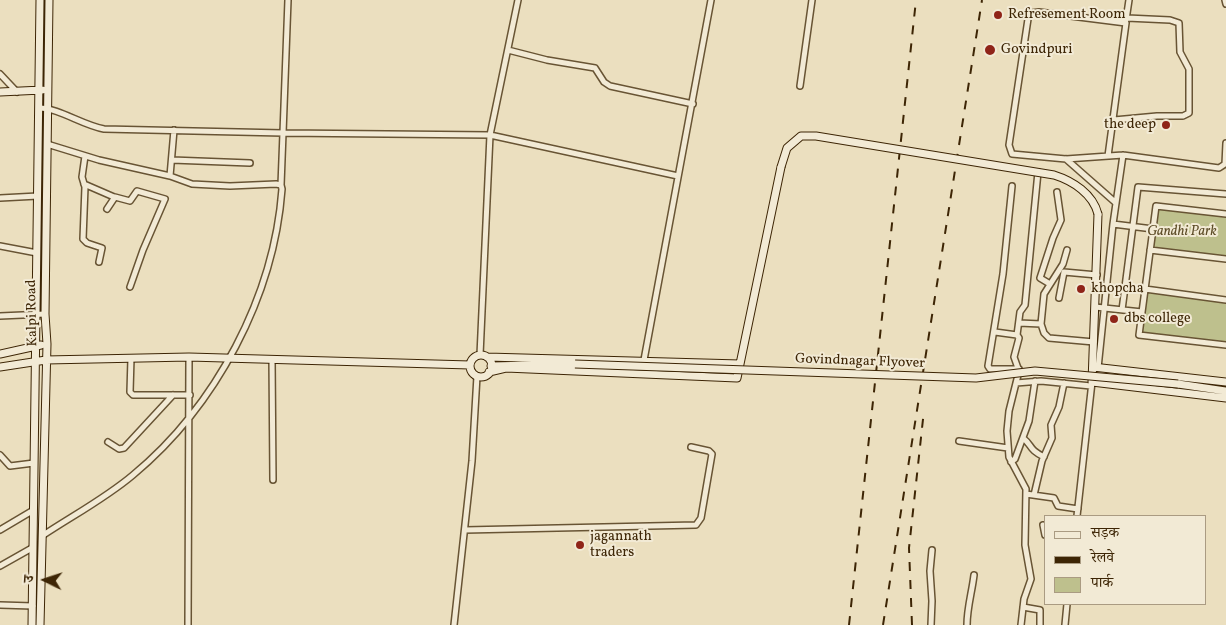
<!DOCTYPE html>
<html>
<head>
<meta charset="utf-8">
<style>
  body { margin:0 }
  #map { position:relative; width:1226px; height:625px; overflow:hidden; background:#ebdfbf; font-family:Vollkorn,"Noto Serif Devanagari",serif }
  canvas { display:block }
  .legend { position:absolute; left:1044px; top:515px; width:162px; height:90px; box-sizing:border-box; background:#f2ead5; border:1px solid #aa9b82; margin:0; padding:6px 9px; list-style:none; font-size:15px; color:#3d2505 }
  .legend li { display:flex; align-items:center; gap:10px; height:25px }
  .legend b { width:25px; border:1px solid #aa9b82 }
  .north { position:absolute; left:20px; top:555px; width:50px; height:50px; -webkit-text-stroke:4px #f2ead5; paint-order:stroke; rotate:274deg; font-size:14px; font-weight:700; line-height:20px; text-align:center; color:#3d2505 }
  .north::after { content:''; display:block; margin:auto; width:18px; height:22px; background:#3d2505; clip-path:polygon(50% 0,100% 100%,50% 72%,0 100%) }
</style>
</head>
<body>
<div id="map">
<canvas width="1226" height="625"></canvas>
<ul class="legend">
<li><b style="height:6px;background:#f2ead5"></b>सड़क</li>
<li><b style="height:6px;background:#3d2505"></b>रेलवे</li>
<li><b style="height:14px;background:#bec08d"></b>पार्क</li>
</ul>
<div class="north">उ</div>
</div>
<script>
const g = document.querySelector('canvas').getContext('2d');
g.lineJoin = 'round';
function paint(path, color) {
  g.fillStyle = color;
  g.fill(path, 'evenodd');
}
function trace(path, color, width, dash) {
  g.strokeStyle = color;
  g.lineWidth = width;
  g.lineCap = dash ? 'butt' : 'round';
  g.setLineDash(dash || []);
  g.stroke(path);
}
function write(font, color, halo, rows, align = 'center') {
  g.font = font + ' Vollkorn,serif';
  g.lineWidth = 4;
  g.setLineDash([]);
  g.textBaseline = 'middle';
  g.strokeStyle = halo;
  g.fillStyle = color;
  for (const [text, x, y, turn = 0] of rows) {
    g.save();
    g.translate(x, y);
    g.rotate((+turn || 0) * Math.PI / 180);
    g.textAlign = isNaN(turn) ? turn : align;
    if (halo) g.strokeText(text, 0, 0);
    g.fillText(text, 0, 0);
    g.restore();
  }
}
const green = new Path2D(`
  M1158,209l68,8v40l-73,-9z
  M1147,293l79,9v42l-85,-11z`);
const street = new Path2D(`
  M1225,0l1,4
  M1126,20l3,-20
  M508,50l39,10 48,8 9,14 6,4 83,18
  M0,74l17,18
  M800,86l12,-86
  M39,108c20,0 43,17 65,21l179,4 5,-133
  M1114,120l43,-4h26l6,-3v-44l-9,-17 -1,-29 -9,-3 -43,-2
  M1123,155l-10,69 40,5
  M85,156l-3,21 3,10 -2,52 4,4 15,5 -3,14
  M1108,156l18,-133 -87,-11 -8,1 -3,6 -19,126 3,9 54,5 57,-4 96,13 6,-4 1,-21
  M1066,159l50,44
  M172,160l78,3
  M170,176l4,-46
  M84,184l30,13
  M281,185l2,-52 207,2 188,41
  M1012,186l-9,88 -15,92 2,3h29
  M0,198l38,-2
  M107,209l8,-12 15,4 7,-10 28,8 -22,51 -13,37
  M1226,214l-70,-8 -17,129 87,10
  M0,246l37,7
  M1150,250l76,9
  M1050,284l-10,-6 13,-40 8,-18 -4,-28
  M1145,289l81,11
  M1059,298l5,-26 33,3
  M1095,307l47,5
  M1122,310l16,-123 88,7
  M0,316l45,-2
  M1019,323l22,1 3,-30 19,-30 4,-14
  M1041,324l3,9 5,5 45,4
  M995,332l22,3 2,3 -5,19 5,14 -10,40 -2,20 2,26 17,32 -1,56 6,34 -7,20 -3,26
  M1017,335l3,-23 5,-7 13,-133
  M480,355l10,-220 28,-135
  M131,358l-1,34 3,3h57
  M272,359l1,121
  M644,360l67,-360
  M1098,368l15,-144
  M1016,383l25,-2 50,5
  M1023,438c10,8 5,11 21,19
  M959,441l49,7
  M108,442l11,7 5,-1 49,-53
  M0,455l10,11 24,-3
  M1011,462l4,-3 14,-38 6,-40
  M1026,494l28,4 4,8 20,3
  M1034,495l8,-34 10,-23 -1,-13 8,-18 5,-24
  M1077,516l15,-134
  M1043,525l2,10
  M0,530l32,-19
  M465,530l231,-5 5,-7 11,-64 -3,-3 -18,-4
  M42,536c30,-20 64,-38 91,-61 83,-69 141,-178 149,-286l-1,-4 -5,-1 -46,2 -38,-2 -22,-8 -71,-16 -52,-16
  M0,566l32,-18
  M0,605l33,1
  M1023,607l17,3v15
  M188,625l1,-268
  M454,625l18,-164 5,-85
  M931,625l1,-24 -2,-30 2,-21
  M967,625c0,-17 5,-33 7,-50
  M1065,625l2,-21`);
const secondary = new Path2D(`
  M0,92l42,-2
  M1098,214l-6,168 134,16
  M0,354l41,-9
  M470 366a11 11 0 1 1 22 0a11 11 0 1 1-22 0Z
  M487,357l253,7 -3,14 -231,-10 -17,4
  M740,364l41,-197
  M491,366l84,-2
  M0,367l46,-7 143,-3 281,8
  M1093,367l133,15
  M1178,384l48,7
  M32,625l8,-625
  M40,625l7,-281 -2,-30 4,-314`);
const rail = new Path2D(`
  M849,625l67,-625
  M883,625l99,-625
  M912,625l-3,-77 15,-138`);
const secondaryBridge = new Path2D(`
  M781,167l6,-19 14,-12h15l238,39c19,6 39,19 44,39
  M575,364l401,14 59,-7 143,13`);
const markers = [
  [998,15,5,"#8f2418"],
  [990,50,6,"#8f2418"],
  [1166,125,5,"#8f2418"],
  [1081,289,5,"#8f2418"],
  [1114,319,5,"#8f2418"],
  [580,545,5,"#8f2418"]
];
const poiNames = [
  ["Refresement Room",1008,15],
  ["Govindpuri",1001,50],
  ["the deep",1156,125,"right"],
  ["khopcha",1091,289],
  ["dbs college",1124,319],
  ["jagannath",590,537],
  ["traders",590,553]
];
const parkNames = [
  ["Gandhi Park",1182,232]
];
const streetNames = [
  ["Kalpi Road",33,313,-91],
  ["Govindnagar Flyover",860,362,2]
];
paint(green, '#bec08d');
trace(street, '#685434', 8);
trace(secondary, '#3d2505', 9);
trace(street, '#f2ead5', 5);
trace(secondary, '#f2ead5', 7);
trace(rail, '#3d2505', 2, [9, 9]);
trace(secondaryBridge, '#3d2505', 9, []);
trace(secondaryBridge, '#f2ead5', 7);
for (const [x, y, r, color] of markers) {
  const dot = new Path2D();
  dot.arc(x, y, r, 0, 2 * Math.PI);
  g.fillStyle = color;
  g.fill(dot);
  trace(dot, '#f2ead5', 2);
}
write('14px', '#3d2505', '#f2ead5', poiNames, 'left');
write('italic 14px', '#5d4c27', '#f2ead5', parkNames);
write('14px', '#3d2505', '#f2ead5', streetNames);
</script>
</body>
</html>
